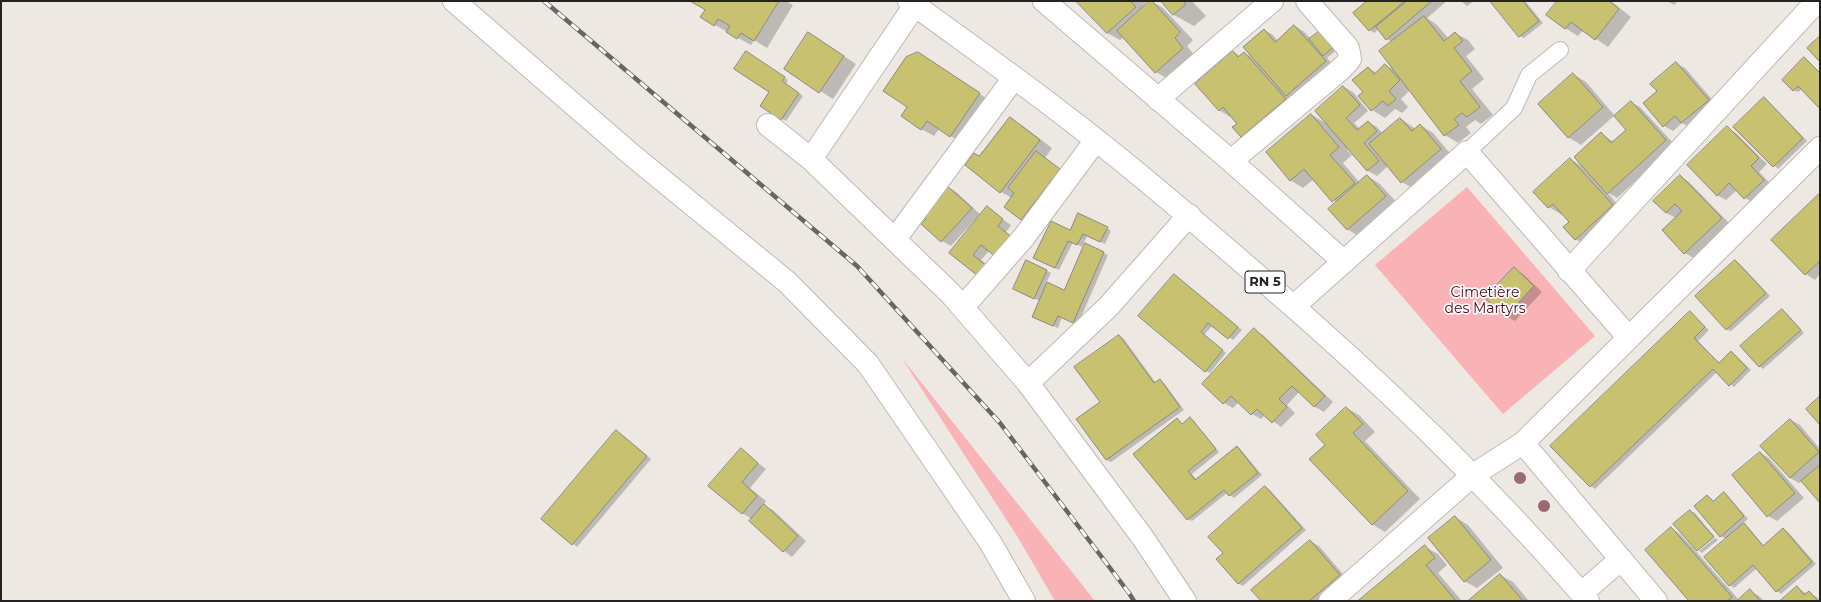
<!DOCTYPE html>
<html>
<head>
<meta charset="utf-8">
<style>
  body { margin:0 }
  #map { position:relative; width:1821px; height:602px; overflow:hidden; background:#ede8e2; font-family:Montserrat,sans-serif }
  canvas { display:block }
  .frame { position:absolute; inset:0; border:2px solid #252321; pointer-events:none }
</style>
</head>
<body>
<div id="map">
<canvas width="1821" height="602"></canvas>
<div class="frame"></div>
</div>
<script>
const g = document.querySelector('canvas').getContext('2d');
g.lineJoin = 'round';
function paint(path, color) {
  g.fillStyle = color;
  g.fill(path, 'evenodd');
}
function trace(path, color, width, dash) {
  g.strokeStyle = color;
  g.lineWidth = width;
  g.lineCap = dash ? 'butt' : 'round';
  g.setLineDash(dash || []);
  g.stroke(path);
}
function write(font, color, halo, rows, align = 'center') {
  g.font = font + ' Montserrat,sans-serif';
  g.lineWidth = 3.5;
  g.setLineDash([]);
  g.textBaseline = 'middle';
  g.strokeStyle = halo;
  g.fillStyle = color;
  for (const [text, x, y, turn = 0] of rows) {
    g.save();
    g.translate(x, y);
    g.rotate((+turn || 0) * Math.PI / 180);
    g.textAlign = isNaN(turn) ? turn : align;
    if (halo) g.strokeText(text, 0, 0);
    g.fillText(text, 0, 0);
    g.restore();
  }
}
const green = new Path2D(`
  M1467,187l128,149 -92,78 -128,-149z
  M901,357l194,244h-40l-38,-65z`);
const shadow = new Path2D(`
  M692,1h94l7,4 -26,43 -13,-8 -3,5 -36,-20 -13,-9 4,-6z
  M1078,1h69l-4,4 1,2 7,-6 12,7 30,32 -6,6 8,10 -26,24 -13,-8 -32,-35 -4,3 -13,-7z
  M1162,1h30l14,15 -12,10 -20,-11z
  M1368,1h79l-20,17 10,7 11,13 7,-5 13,7 7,9 -9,7 18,23 -12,10 21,26 -12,9 -6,-4 -9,7 5,6 -13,10 -13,-8 -35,-45 -9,9 7,8 -6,6 -7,-4 -10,9 -13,-8 -12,-13 4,-4 4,-25 9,5 8,-8 10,5 -3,-28 -5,-3 -8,-10 -5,4 -4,-3 -15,-17z
  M1461,1h13l-7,5z
  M1491,1h34l18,22 -19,15 -4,-2z
  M1558,1h53l20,16 -23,30 -25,-17 -5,6 -13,-8z
  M1666,1h11l-2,4z
  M1295,26l8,5 8,8 32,6 -16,13 7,8 -39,34 -6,-3 9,10 -43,37 -13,-7 -8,-10 4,-3 -6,-6 -13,-8 14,-58 7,4 4,-3 10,5 10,-28 9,5 5,6z
  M821,41l35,23 -23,35 -48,-30z
  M918,53l74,49 -28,42 -25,-15 -5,7 -13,-7 -13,-22z
  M751,55l37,25 -2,4 17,12 -17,25 -4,-2 -12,-27z
  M1805,59l15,14v34l-18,-18 -4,3 -5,-2z
  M1676,63l9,5 32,37 -26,23 -9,-5 -9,8 -9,-5 -6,-35z
  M1573,74l13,8 29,34 16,-14 9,5 35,38 -58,53 -10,-6 18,21 -37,33 -13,-7 -5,-17 -7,-8 -1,1 -13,-8 22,-47 13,7 18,-33 12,8 14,-12 -13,-15 -34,30 -13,-8z
  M1344,87l9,5 15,19 -14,12 6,6 8,-7 9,5 6,7 18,-15 15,10 4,-4 13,8 20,24 -38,33 -13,-8 -14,-16 -11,10 -9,-5 -19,-23 -2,2 5,5 -9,8 17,20 7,-7 13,8 18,20 -38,33 -13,-8 -10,-26 -23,-24 -11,9 -13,-8 22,-65 15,9z
  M1768,101l39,40 -29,28 -43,-42z
  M1010,118l13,8 29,22 -7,10 19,14 -38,50 -21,-15 7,-9 -11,-6 -21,-35z
  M1727,128l9,5 31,31 -8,8 13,13 -18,18 -9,-5 -8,-8 -11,10 -9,-5z
  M1680,176l9,6 41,42 -36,34 -9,-5 -22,-23 13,-12 -10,-5z
  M946,186l9,5 25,23 -29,32 -9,-5 -14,-22z
  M1820,194v80l-5,6 -9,-6z
  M987,208l24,17 -5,7 15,12 -31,6 -9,10 14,11 -44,-19z
  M1107,228l4,3 -6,13 -18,-8 -5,11 -9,-5 -14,28 -20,-10 31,-29z
  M1086,245l22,10 -30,69 -16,-7 -4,11 -21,-9 3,-18 -22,-10 9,-30 24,12 -5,10 19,8z
  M1735,261l5,3 30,32 -39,35 -5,-2z
  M1514,269l9,5 19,18 -27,29 -9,-5 -19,-18z
  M1174,275l68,55 -9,10 -20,-15 -9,10 22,18 -16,20 -5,-2z
  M1782,310l4,3 18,20 -41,36 -4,-3z
  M1690,312l19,18 -11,11 22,23 12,-12 19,18 -17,17 -17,-15 -122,117 -4,-3z
  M1254,330l9,5 70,67 -9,10 -9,-5 -16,-15 -12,13 8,8 -14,14 -16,-12 -4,4 -9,-5 -13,-12 -6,6 -9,-5z
  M1119,336l5,3 32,44 4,-3 4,3 20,27 -73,52 -4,-2 -29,-40 23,-18z
  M1347,408l12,7 16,17 -10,9 55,58 -35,33 -13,-8 -46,-79z
  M1177,419l6,5 7,-5 4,2 25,31 -27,22 5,6 40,-33 4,3 21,25 -28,23 -7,-5 -35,28 -4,-2z
  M1791,420l9,5 20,24v53l-18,-21 -3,2 -9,-5z
  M617,431l34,28 -74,88 -35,-28z
  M741,450l25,19 -16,19 16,13 -3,4 10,5 33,31 -14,16 -8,-6 -34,-30 2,-2 -10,-6z
  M1760,453l9,5 35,40 -27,23 -9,-5z
  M1265,487l5,3 36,40 -63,56 -4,-2 -22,-25 7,-6z
  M1724,493l4,3 20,23 -6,5 6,3 16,19 19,-17 5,3 28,32 -35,30 -4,-3 -20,-23 -23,20 -4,-3 -4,-46 -5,-3 -14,-40 7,6z
  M1690,511l5,2 19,23 -16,14 -5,-2 46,52 11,-9 9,5 5,5h-73l-20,-73 9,6 13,14 1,-2z
  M1455,517l13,8 35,43 -26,20 -13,-7z
  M1715,538l3,2 -16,13 -3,-2z
  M1310,541l9,5 29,34 -24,21h-62z
  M1425,547l13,7 9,11 -9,8 24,28h-102z
  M1500,575l13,7 16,19h-59z
  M1798,588l9,6 2,-2 9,6 2,3h-39z`);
const building = new Path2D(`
  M690,1h89l-25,40 -13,-8 -4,6 -11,-7 4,-6 -12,-7 -4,7 -14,-9 5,-7z
  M1076,1h54l6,6 -29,26z
  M1149,1h3l28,31 -5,6 8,10 -28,25 -38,-42z
  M1161,1h22l3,3 -13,11z
  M1367,1h38l-36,30 -16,-18z
  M1407,1h25l-46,39 -10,-13z
  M1490,1h33l16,20 -20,16z
  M1557,1h52l10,8 -24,31 -24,-18 -6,7 -19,-14z
  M1424,16l20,25 11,-9 8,9 -9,7 18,23 -12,10 20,26 -13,10 -5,-4 -8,6 5,6 -15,11 -65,-85z
  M1294,25l32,36 -40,35 -43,-49 21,-18 11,13z
  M1326,26l13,16 -16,14 -14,-17z
  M808,32l36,24 -25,37 -35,-24z
  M1820,36v26l-13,-14z
  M746,51l39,26 -3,4 17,12 -18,27 -21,-14 9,-14 -35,-23z
  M1233,51l5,6 6,-5 42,47 -45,38 -9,-10 5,-3 -14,-17 -4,4 -24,-27z
  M918,52l62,41 -30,44 -23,-16 -6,9 -20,-14 6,-9 -24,-16 23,-34z
  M1804,57l16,16v36l-22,-23 -5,5 -11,-11z
  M1676,62l33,38 -28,23 -6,-7 -12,11 -20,-24 14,-12 -7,-7z
  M1385,64l15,16 -11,11 7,8 -8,7 -5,-5 -12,10 -13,-15 5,-4 -11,-12 16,-13 6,7z
  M1573,73l30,34 -35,31 -30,-34z
  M1343,86l17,19 -14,13 11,12 11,-9 9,10 -13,12 15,18 -12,10 -52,-60z
  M1764,97l39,41 -30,29 -40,-40z
  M1631,101l35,39 -59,54 -33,-37 27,-25 10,11 15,-13 -12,-14z
  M1311,114l28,33 -9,8 25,28 -23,19 -28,-33 -14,12 -24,-29z
  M1010,117l30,23 -40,53 -35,-28 9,-12 5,3z
  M1400,118l12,13 8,-7 21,25 -40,34 -32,-39z
  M1727,126l32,32 -8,8 13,14 -20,19 -15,-16 -12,13 -30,-31z
  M1036,151l24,18 -39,51 -17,-13 10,-14 -6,-5z
  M1570,158l43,47 -38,35 -12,-13 6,-5 -16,-18 -5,4 -15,-16z
  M1367,175l19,21 -39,34 -19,-21z
  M1680,175l42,43 -38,36 -22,-24 20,-19 -7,-7 -9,9 -13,-12z
  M946,185l26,23 -31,34 -20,-18 5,-5 -6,-6z
  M1820,193v68l-15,14 -34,-35z
  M987,206l16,13 -5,7 15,12 -16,20 -16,-13 -8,10 14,11 -9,10 -29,-23z
  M1078,213l30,14 -8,15 -17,-8 -6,11 -9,-4 -13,27 -22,-10 18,-37 19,9z
  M1085,243l19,9 -31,71 -15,-7 -5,10 -21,-9 15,-35 17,8z
  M1026,260l21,10 -13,29 -21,-10z
  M1735,260l31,33 -40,37 -31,-34z
  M1514,267l20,19 -29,31 -20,-19z
  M1174,274l64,53 -10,12 -20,-16 -7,9 22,18 -18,22 -67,-56z
  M1782,309l19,21 -42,37 -19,-21z
  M1690,311l15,16 -11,11 25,25 12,-12 16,17 -18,18 -16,-17 -123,118 -40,-41z
  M1254,328l71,68 -11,11 -22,-21 -13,13 8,8 -15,16 -15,-14 -6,6 -20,-19 -8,8 -21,-20z
  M1119,335l35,48 6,-4 20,28 -74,53 -30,-41 24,-17 -26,-35z
  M1820,396v29l-14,-16z
  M1346,407l17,17 -10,9 55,58 -36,34 -63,-66 16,-14 -9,-10z
  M1190,417l26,32 -28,22 7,9 42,-34 21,27 -29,23 -5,-6 -37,30 -54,-66 44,-36 5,6z
  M1790,419l29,33 -29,26 -30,-32z
  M616,430l31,26 -75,89 -31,-26z
  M741,448l17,15 -16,19 15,14 -15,18 -34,-28z
  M1760,452l35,41 -28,24 -35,-42z
  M1820,465v38l-19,-22z
  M1265,486l37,42 -64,56 -22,-25 7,-6 -15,-16z
  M1724,492l20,24 -24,21 -26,-31 13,-11 6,6z
  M764,504l34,32 -15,16 -34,-31z
  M1690,510l24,27 -17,14 -24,-27z
  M1455,516l36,44 -27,22 -36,-44z
  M1744,523l19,23 20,-18 29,34 -36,30 -23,-27 -24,21 -25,-29z
  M1671,527l61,70 -5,4h-38l-44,-51z
  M1310,540l30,35 -31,26h-48l-10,-11z
  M1425,545l10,13 -9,7 30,36h-98z
  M1500,574l23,27h-55z
  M1797,586l7,9 5,-4 9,10h-38z
  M1750,589l10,12h-23z`);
const lane = new Path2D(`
  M1467,152l47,-44 15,-33 31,-25`);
const street = new Path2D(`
  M454,1l179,155 154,126 81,82 122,178 34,59
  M1044,1l187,160 112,100
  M1158,99l114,-98
  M768,125l43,34 139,134 78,90 115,155 42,63
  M811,159l104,-154
  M1231,161l104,-87 11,-10 4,-5 -2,-11 -41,-47
  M895,239l119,-161
  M1569,271l248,-270
  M1294,306l173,-154 162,186
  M963,307l61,-70 72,-97
  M1028,383l81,-77 80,-91
  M1523,443l133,158
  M1582,593l39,-34
  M1330,601l143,-126 50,-32 297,-295`);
const primary = new Path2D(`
  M909,1c49,36 99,71 147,108 69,52 135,109 201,166 117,100 230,209 331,326`);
const rail = new Path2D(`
  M544,1l313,265 143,157 129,170 5,8`);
const trees = [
  [1520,478],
  [1544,506]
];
const shields = [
  [1265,282,40]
];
const shieldNames = [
  ["RN 5",1265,282]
];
const parkNames = [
  ["Cimetière",1485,293],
  ["des Martyrs",1485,309]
];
paint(green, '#f9b2b6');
paint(shadow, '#0003');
paint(building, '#c8c16f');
trace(building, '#898982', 1);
trace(lane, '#bebab4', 18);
trace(street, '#bebab4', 24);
trace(primary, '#bebab4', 24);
trace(lane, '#fff', 16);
trace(street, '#fff', 22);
trace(primary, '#fff', 22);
trace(rail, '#686562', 4.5);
trace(rail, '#fff', 3, [9]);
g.fillStyle = '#986b72';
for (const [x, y] of trees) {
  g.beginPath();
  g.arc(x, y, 6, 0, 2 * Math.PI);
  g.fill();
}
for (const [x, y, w] of shields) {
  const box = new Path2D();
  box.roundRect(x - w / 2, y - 11, w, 22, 3);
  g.fillStyle = '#fff';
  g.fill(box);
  trace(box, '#252321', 1);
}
write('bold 13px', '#252321', null, shieldNames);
write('14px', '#530517', '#fff', parkNames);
</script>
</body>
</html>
